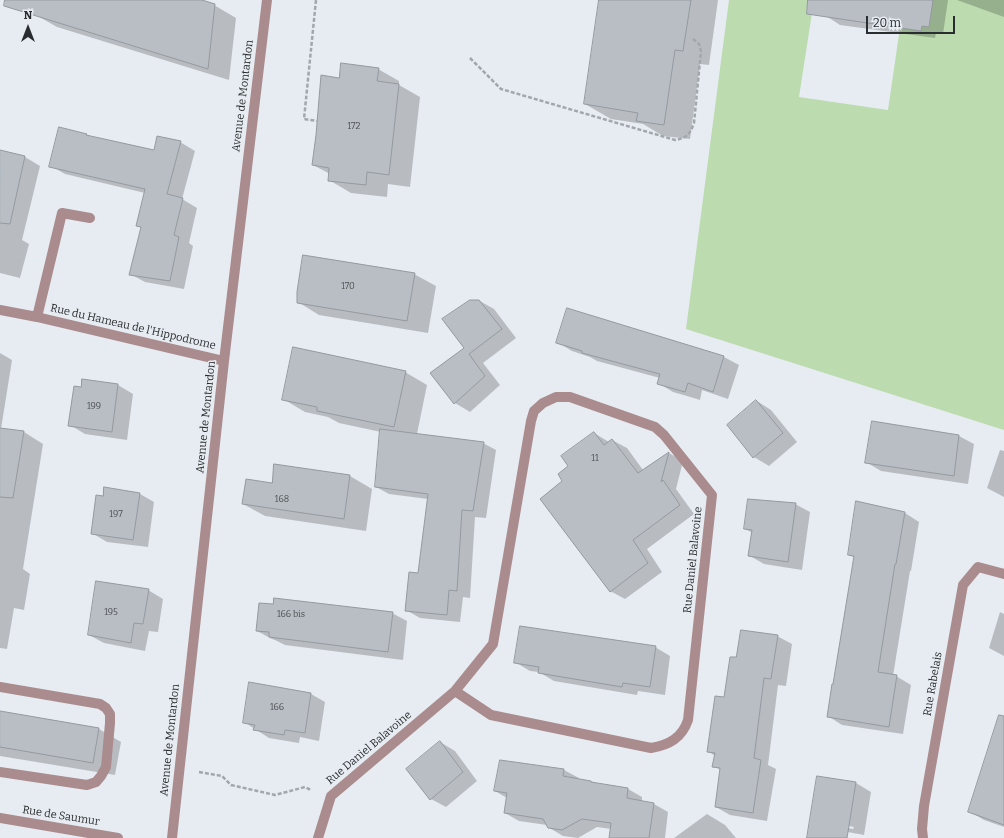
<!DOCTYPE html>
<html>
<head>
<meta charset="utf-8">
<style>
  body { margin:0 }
  #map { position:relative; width:1004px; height:838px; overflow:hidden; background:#e6ecf2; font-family:Bitter,serif }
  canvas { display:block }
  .north { position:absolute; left:8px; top:8px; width:40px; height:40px; -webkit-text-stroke:3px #e6ecf2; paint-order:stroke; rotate:0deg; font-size:11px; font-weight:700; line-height:16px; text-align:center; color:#2a2d2f }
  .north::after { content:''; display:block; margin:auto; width:14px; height:18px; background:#2a2d2f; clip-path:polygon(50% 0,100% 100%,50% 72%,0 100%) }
  .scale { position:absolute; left:866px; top:16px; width:89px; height:18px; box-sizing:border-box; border:2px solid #2a2d2f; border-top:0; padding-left:5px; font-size:12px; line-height:14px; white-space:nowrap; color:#2a2d2f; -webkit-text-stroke:3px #e6ecf2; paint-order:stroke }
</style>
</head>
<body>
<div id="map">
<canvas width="1004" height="838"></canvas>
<div class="north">N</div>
<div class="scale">20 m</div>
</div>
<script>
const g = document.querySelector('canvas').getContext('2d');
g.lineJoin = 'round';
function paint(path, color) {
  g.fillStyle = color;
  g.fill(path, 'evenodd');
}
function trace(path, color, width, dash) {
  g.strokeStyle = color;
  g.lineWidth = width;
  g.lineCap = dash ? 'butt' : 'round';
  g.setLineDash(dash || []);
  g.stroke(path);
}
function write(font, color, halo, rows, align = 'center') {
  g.font = font + ' Bitter,serif';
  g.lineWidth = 3;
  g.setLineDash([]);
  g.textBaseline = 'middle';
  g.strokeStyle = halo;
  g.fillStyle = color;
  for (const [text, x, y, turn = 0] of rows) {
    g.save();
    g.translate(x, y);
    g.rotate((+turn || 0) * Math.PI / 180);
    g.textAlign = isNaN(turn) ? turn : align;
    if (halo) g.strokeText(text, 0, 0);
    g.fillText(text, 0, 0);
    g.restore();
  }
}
const green = new Path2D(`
  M729,0h85l-15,97 89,13 16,-110h100v430l-318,-101z`);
const shadow = new Path2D(`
  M34,0h164l16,5 22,13 -7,62 -172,-53 -21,-12z
  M600,0h118l-9,65 -9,-1 -10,75 -27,-3 -20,-12 -32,-5 -26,-15z
  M828,0h120l-5,34 -7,-1 -1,5 -95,-13 -14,-9z
  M957,0h47v17z
  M378,69l21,12v4l21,12 -10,90 -22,-3 -1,13 -36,-4 -22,-13 1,-6 -17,-9z
  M86,134l4,3 64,14 26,-9 15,9 -13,48 15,9 -8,35 4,3 -9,43 -39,-7 -15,-8 12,-46 -5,-3 8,-32 -80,-19 -14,-8z
  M0,151l25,6 15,9 -18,74 7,4 -9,34 -20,-5z
  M414,274l22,12 -8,47 -109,-18 -21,-13z
  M478,300l16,9 22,29 -33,25 17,22 -30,27 -15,-9 10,-55z
  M568,310l156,47 15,8 -11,34 -26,-9 -2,10 -13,-4 -14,-4 -15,-9 2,-5 -63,-17 -7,-4 -18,-6 -15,-9z
  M0,353l12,7 -11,69 23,3 19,12 -20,125 7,5 -6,36 -10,-2 -7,41 -7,-1z
  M405,372l22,13 -10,49 66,9 13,7 -10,68 -11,-1 -5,81 -7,-1 -3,25 -40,-4 -14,-8 13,-36 9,-75 -39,-5 -13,-7 5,-55 -42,-9 -11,-6 -23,-5 -22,-13z
  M118,385l15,9 -6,46 -42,-6 -15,-9z
  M757,401l14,9 26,32 -28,24 -15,-9z
  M594,433l15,9 3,-2 15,8 16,22 26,-17 14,8 -7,28 18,25 -47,35 15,23 -37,27 -15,-8 -46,-110 6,-15z
  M959,436l15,8 -6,40 -87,-13 -15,-9z
  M1000,450l4,1v46l-17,-9z
  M350,476l22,13 -6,42 -101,-15 -22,-12 30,-20z
  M140,494l14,8 -6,45 -41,-5 -15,-9 12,-36z
  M795,504l15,8 -8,58 -38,-6 -14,-8 3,-23 -8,-4z
  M905,513l14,9 -8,49h-1l-17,105h3l15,9 -8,49 -61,-9 -14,-9 6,-31 21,-127 -6,-3z
  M148,590l15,9 -5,33 -9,-1 -4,20 -41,-8 -15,-8z
  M1000,612l4,2v42l-15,-8z
  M392,613l15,8 -4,39 -118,-15 -10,-5 -3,-1 -15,-8z
  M777,636l15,8 -6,42 -8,-1 -10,80 8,4 -9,52 -37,-6 -14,-8 5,-37 -8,-4 2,-10 -7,-5 29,-93z
  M655,647l15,9 -5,39 -27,-4 -1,4 -83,-14 -15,-9 -9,-1 -15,-9z
  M311,694l14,8 -6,39 -19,-4 -1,6 -30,-5 -25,-16z
  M0,712l99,17 22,13 -6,33 -115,-19z
  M1004,741v86l-20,-7 -15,-9z
  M440,742l15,9 22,30 -31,26 -15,-8z
  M564,770l15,8 -1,1 13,2 5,3 32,5 14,8v5l12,2 14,8 -3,26h-55l1,-9 -14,-2 -19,11 -15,-2 -15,-9 -1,-2 -28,-4 -14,-8 2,-15 -12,-7z
  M818,777l38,6 15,9 -7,43 -38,-7zM826,822l28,5 -1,2 -27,-5z
  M707,814l18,11 11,13h-62z`);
const building = new Path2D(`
  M5,0h197l13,4 -7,65 -204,-63z
  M599,0h92l-8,51 -8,-1 -11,75 -28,-4 2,-8 -54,-9z
  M808,0h125l-4,27 -7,-1 -1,5 -114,-17z
  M341,63l38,5 -2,13 22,3 -10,91 -22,-3 -1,13 -38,-4 1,-13 -17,-3 4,-30 5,-60 18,3z
  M59,127l28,7 -1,1 68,15 3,-14 24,5 -14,53 16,4 -9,37 5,2 -9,44 -41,-6 12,-48 -5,-1 9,-37 -96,-22z
  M0,150l25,6 -15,68 -10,-1z
  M303,255l112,18 -8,48 -110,-18v-11z
  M470,300h9l23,29 -33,25 16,22 -31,28 -24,-31 34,-25 -22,-29z
  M567,308l157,48 -11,36 -25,-9 -3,9 -28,-8 3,-10 -78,-21v-2l-26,-8z
  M293,347l113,24 -12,56 -77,-16v-4l-35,-7z
  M82,379l36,5 -6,48 -44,-6 6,-40 7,1z
  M756,400l27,33 -30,25 -26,-33z
  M872,421l87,14 -5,41 -89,-13z
  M0,428l24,3 -11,67 -13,-1z
  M380,429l104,13 -11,69 -11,-1 -5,81 -8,-1 -2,25 -42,-4 4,-39 9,1 10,-79 -53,-7z
  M594,432l10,13 8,-6 26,34 31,-21 -8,30 2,-2 17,25 -47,35 15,23 -38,29 -70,-93 22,-18 -4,-7 10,-8 -7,-10z
  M274,464l76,11 -6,44 -102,-15 4,-25 26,4z
  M104,487l36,6 -7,47 -42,-6 5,-39 7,1z
  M748,499l48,4 -8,59 -40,-6 4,-26 -8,-1z
  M856,501l49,11 -9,52h-1l-17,108 19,3 -8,52 -62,-10 5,-33h1l21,-128 -6,-1z
  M96,581l53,8 -6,35 -9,-1 -3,20 -43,-8z
  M274,598l119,14 -5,40 -119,-15v-5l-13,-1 3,-28 14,1z
  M520,626l136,20 -6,41 -27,-4 -1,4 -84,-14 1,-6 -25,-4z
  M741,630l37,5 -7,44 -7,-1 -10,80 7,2 -8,53 -38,-6 5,-39 -8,-1 3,-14 -8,-1 8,-56 9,1 6,-40h6z
  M249,682l62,11 -6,40 -20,-3 -1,5 -31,-5 2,-5 -12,-2z
  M0,711l99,17 -6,35 -93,-16z
  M999,715l5,1v109l-36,-13z
  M440,741l23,31 -33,28 -24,-31z
  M500,760l64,9 -1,7 28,5v1l37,6 -1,10 27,5 -5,35h-40l2,-15 -29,-4 -20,11 -14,-2 -5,-9 -39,-6 3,-20 -13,-2z
  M817,776l39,6 -9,56h-40z`);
const path = new Path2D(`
  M316,0l-12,119 13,2
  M470,58l31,31 174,51c12,-2 15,-6 19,-17l7,-72 -2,-7 -7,-6
  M199,772l23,4 9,9 44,10 30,-8 6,3`);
const minor = new Path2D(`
  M0,310l37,7 187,44
  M37,317l25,-104 28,5
  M0,687l100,17 6,4 4,6v9l-4,44 -5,9 -5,6 -9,3 -87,-13
  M0,818l118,20
  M172,838l52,-477 43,-361
  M318,838l13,-42 124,-105 38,-47 38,-223 3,-10 9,-8 13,-6h14l85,30 9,8 48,60 -24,225c-6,18 -19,25 -37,28l-160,-33 -36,-24
  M923,838l-1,-9 2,-23 39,-221 15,-18 26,7`);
const numberNames = [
  ["172",354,126],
  ["170",348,286],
  ["199",94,406],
  ["11",595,458],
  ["168",282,499],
  ["197",116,514],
  ["195",111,612],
  ["166 bis",291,614],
  ["166",277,707]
];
const streetNames = [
  ["Avenue de Montardon",243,96,-83],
  ["Rue du Hameau de l'Hippodrome",133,327,13],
  ["Avenue de Montardon",206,417,-84],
  ["Rue Daniel Balavoine",693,560,-84],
  ["Rue Rabelais",933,684,-80],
  ["Avenue de Montardon",170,740,-84],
  ["Rue Daniel Balavoine",369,748,-40],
  ["Rue de Saumur",61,816,9]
];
paint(green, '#bcdbaf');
paint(shadow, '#0003');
paint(building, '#b8bec4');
trace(building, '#94999f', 1);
trace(path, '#a2a7ac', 2.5, [4, 2]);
trace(minor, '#aa8c8e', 10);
write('9px', '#4e5154', null, numberNames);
write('11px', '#2a2d2f', '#e6ecf2', streetNames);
</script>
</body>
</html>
